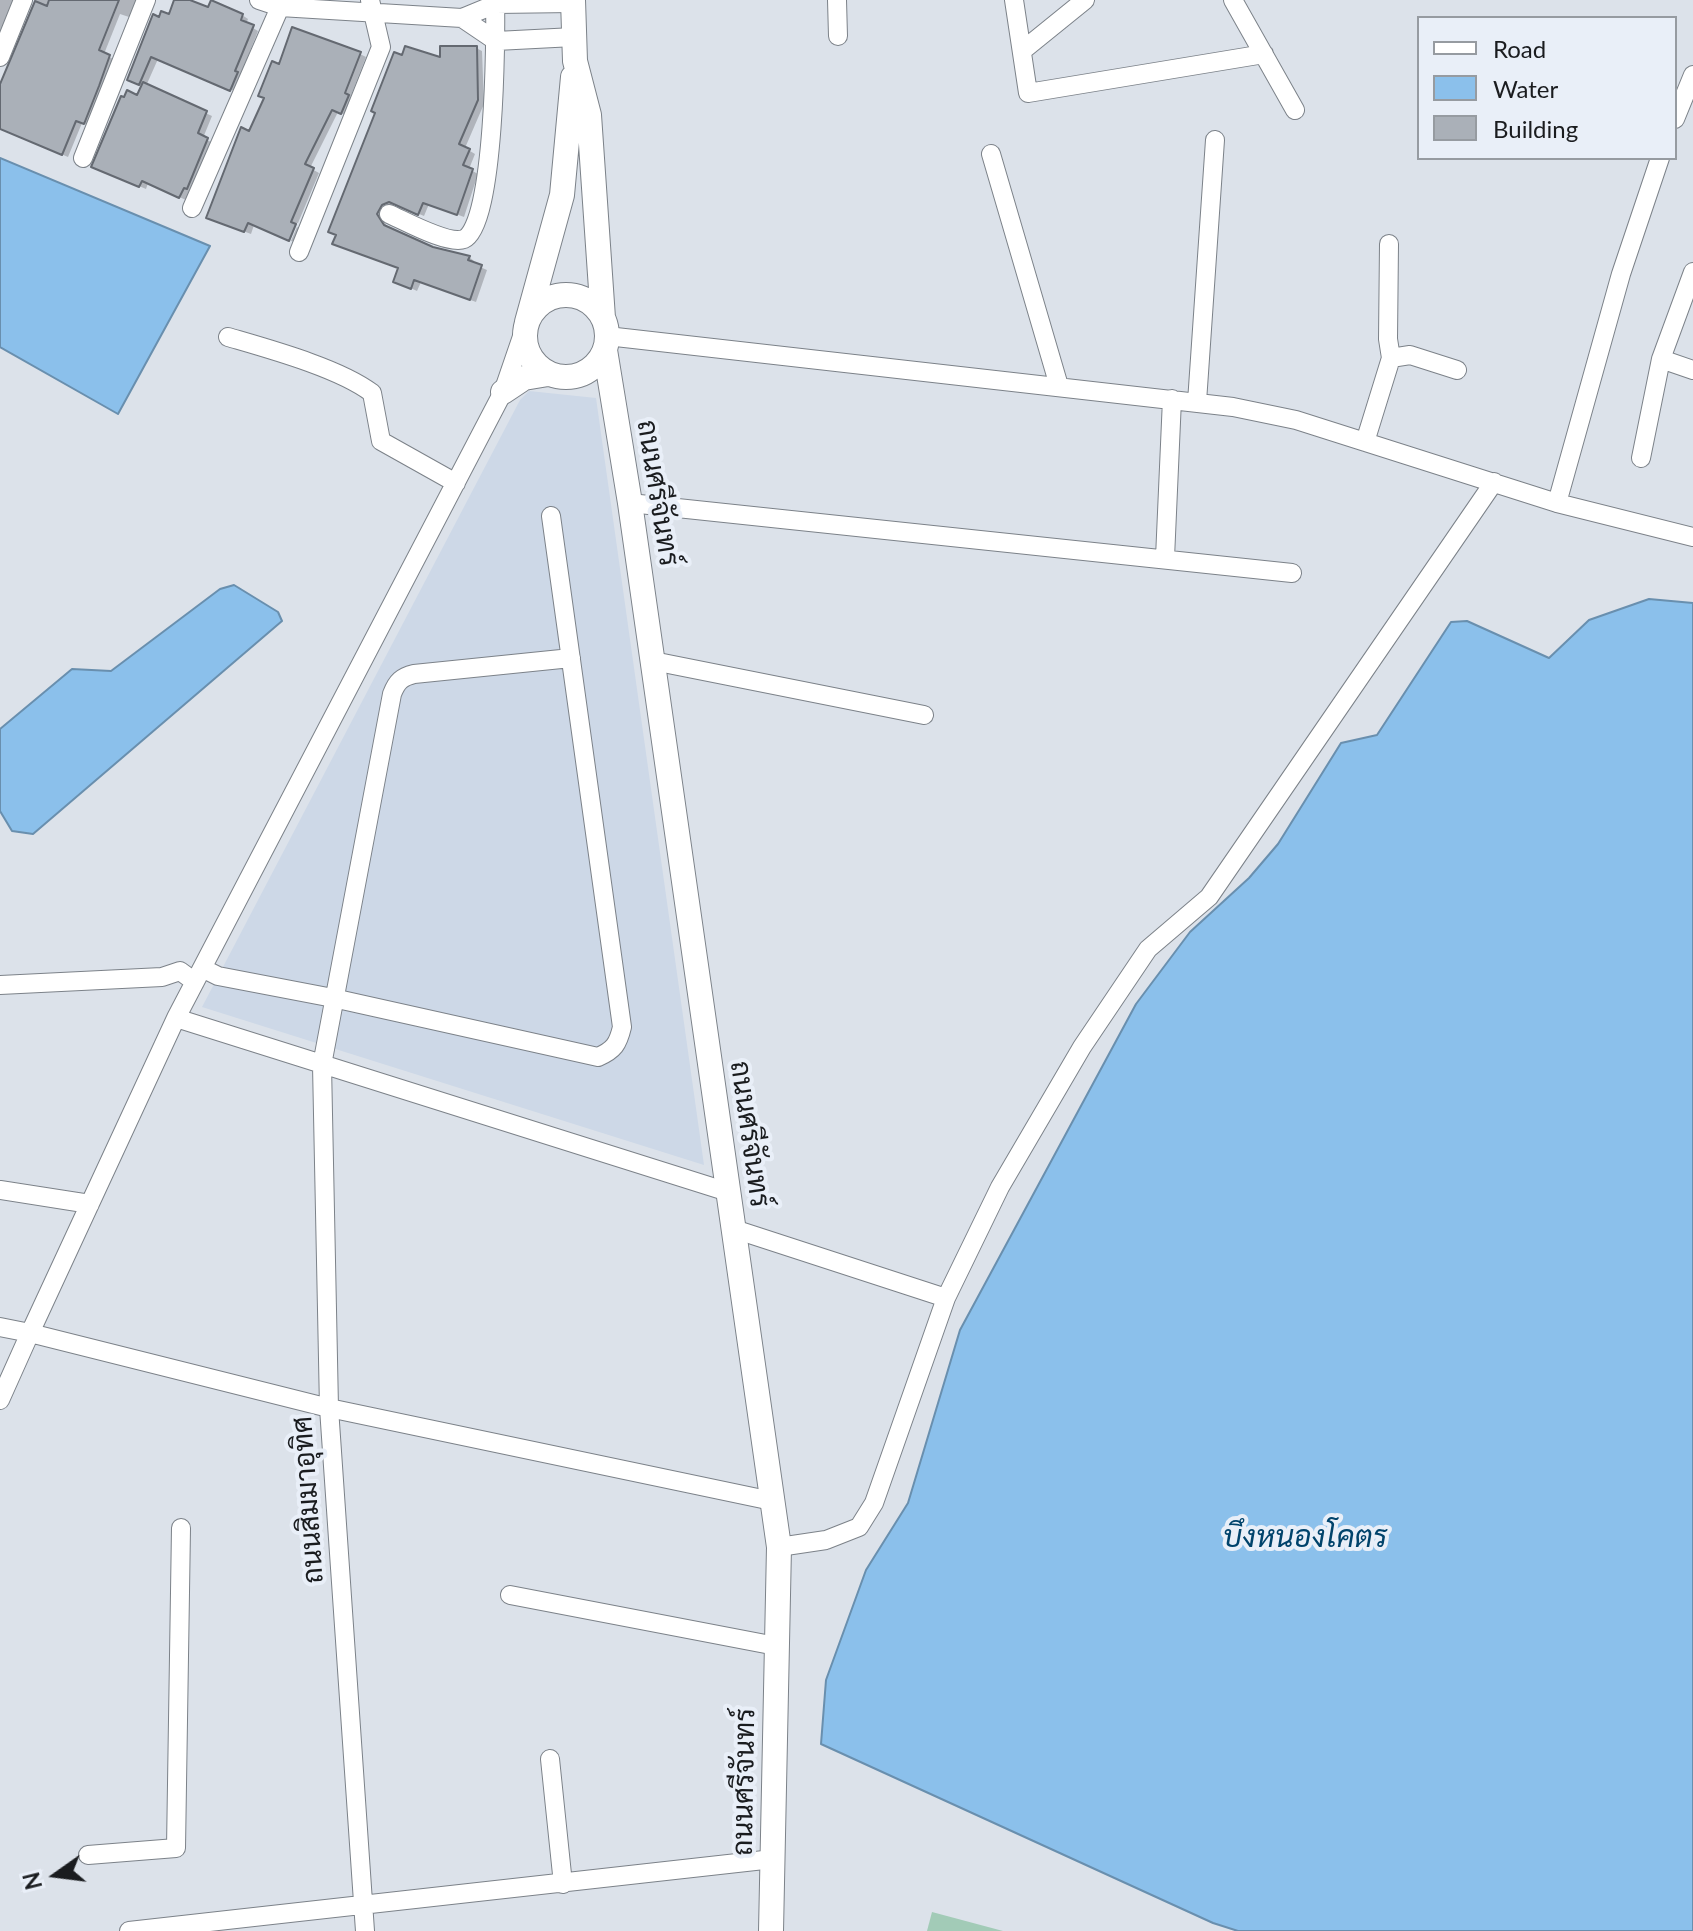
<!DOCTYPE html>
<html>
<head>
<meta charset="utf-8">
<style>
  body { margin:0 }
  #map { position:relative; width:1693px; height:1931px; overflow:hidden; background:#dce2ea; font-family:Lato,sans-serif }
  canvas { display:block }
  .legend { position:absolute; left:1417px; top:16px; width:260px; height:144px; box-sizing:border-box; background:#e9eff8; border:2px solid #969ba1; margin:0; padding:10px 14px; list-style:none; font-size:24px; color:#1a1c1f }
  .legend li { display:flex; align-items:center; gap:16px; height:40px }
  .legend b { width:40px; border:2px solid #969ba1 }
  .north { position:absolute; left:16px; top:1835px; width:80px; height:80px; -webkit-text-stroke:6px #e9eff8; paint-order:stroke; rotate:256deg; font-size:22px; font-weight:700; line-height:32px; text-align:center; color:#1a1c1f }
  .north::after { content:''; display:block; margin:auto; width:28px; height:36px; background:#1a1c1f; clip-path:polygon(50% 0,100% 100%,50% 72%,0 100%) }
</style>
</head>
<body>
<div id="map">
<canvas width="1693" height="1931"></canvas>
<ul class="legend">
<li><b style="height:10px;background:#fff"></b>Road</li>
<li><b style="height:22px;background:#8bc0eb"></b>Water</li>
<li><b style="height:22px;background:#aab0b8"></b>Building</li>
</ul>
<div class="north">N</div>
</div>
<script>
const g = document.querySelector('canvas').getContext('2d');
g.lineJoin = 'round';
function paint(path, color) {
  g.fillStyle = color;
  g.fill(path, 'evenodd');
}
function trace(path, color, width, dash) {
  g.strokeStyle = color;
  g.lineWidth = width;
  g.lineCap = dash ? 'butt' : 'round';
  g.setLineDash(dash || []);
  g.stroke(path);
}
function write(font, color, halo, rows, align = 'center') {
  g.font = font + ' Lato,Sarabun,sans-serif';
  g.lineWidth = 8;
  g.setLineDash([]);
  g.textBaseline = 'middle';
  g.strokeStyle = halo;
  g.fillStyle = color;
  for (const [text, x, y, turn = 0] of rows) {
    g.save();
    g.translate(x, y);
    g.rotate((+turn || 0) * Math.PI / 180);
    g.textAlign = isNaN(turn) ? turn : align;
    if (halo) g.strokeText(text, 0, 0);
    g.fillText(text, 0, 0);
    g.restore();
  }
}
const built = new Path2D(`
  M529,391l67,7 108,767 -502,-158 318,-607z`);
const green = new Path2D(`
  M932,1912l71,19h-76z`);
const water = new Path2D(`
  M0,158l210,88 -92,168 -118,-67z
  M234,585l44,27 4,9 -249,213 -21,-3 -12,-20v-82l72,-60 39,2 109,-82z
  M1649,599l44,4v1328h-455l-25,-8 -392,-179 5,-64 40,-110 42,-67 52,-173 176,-326 54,-72 59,-54 29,-34 63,-101 36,-8 74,-113 16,-1 82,37 40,-38z`);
const shadow = new Path2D(`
  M0,0h17l-17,42z
  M36,0h104l-8,18 -12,-4 -16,40 11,6 -25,66 -8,-3 -14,34 -68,-29v-37z
  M176,0h9l25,10 32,5 6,4 -2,5 12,7 -18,45 3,1 -6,15 -79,-33 -12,27 66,30 -9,22 10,5 -20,48 -3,-1 -4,10 -38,-17 -2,6 -47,-20 44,-83 -8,-3 25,-63 10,-3z
  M476,48l6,3 2,53 -19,44 10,6 -6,15 9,5 -14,43 -35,-13 -5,12 -28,-12 -9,3 -5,12 7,10 44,20 36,8 5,4 -1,3 14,6 -11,32 -55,-20 -4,9 -15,-7 -1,-16 -61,-22 102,-186z
  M360,54l6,3 -16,41 4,2 -7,16 -9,-4 -28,56 9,5 -21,50h-3l-7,16 -34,-14 -3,9 -37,-14 67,-153z
  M297,227l4,2 -6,13 -4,-1z`);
const building = new Path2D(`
  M49,0h70l-20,50 11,5 -11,31 -15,38 -8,-3 -14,34 -62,-26v-45l35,-83 12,5z
  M174,0h16l18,7 3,-7 32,14 -2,6 13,5 -19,46 3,1 -8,19 -79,-34 -12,28 -12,-5 26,-66 6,3 2,-6 8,3z
  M292,27l69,25 -16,41 4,2 -8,19 -9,-4 -27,54 9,4 -23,54 5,2 -7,17 -41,-18 -4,9 -38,-14 35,-91 8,4 15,-33 -6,-2 14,-35 7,3z
  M405,46l35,11v-11h37l1,54 -19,44 11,5 -7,16 10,4 -16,46 -34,-12 -5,12 -29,-13 -7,3 -5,9 7,11 49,22 37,9 -2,4 14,5 -12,35 -56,-20 -3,9 -18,-7 5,-14 -66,-24 4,-9 -8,-3 47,-119 -4,-2 23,-59 8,3z
  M143,82l64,29 -9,22 10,5 -21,51 -3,-1 -5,10 -37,-17 -3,6 -48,-20 30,-71 3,1 3,-7 10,5z`);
const minor = new Path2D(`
  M259,0l21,7 182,11 34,-14 77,-1
  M837,0l1,36
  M1014,0l14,93 236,-39
  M1233,0l62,110
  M462,18l34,23 78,-4
  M1022,51l63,-51
  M0,57l23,-57
  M1675,119l18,-44
  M991,154l68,232
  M83,158l63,-158
  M192,208l88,-201
  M389,214c16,7 59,31 75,25 31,-14 32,-203 31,-239
  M299,252l82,-205 -11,-47
  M607,336l626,71 63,13 261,83 136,34
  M228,337c41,12 111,31 144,56l9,48 75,42
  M1391,358l19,-3 47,15
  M1661,359l32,11
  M1197,402l18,-262
  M1365,442l26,-84 -3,-19 1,-95
  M1641,458l20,-99 32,-87
  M630,503l662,70
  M1557,503l64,-229 39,-116
  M1165,558l7,-159
  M653,661l271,54
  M202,968l16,8 115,22 265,59c16,-7 20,-13 24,-30l-71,-511
  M0,985l162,-8 18,-6 15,11
  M176,1018l552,174
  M0,1190l90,14
  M734,1229l212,69
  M0,1327l30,6 146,-315 327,-626 24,-70
  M0,1400l30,-67 299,75 443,93
  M779,1547l47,-7 33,-13 15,-24 72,-205 54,-111 82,-140 66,-98 61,-52 285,-415
  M510,1595l266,51
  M550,1759l13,125
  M88,1855l88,-7 5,-320
  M129,1931l644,-72
  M365,1931l-36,-523 -7,-343 70,-371c5,-13 10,-17 22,-20l157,-16`);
const major = new Path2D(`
  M573,0l2,61 14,54 14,203
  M525 336a41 41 0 1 1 82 0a41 41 0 1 1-82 0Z
  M527,322l35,-127 11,-118
  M605,350l25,153 149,1044 -8,384
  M503,392l21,-14 24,-4`);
const streetNames = [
  ["ถนนศรีจันทร์",658,493,81],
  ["ถนนศรีจันทร์",750,1134,82],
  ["ถนนสิมมาอุทิศ",308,1500,-94],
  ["ถนนศรีจันทร์",744,1782,-89]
];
const waterNames = [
  ["บึงหนองโคตร",1305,1537]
];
paint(built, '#cdd8e7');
paint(green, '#a2cbb7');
paint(water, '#8bc0eb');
trace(water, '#698fae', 2);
paint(shadow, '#0003');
paint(building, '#aab0b8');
trace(building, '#646971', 2);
trace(minor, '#7c8289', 20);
trace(major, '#7c8289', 26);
trace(minor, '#fff', 18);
trace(major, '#fff', 24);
write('28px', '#1a1c1f', '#e9eff8', streetNames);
write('italic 30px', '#00436b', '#e9eff8', waterNames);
</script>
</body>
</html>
